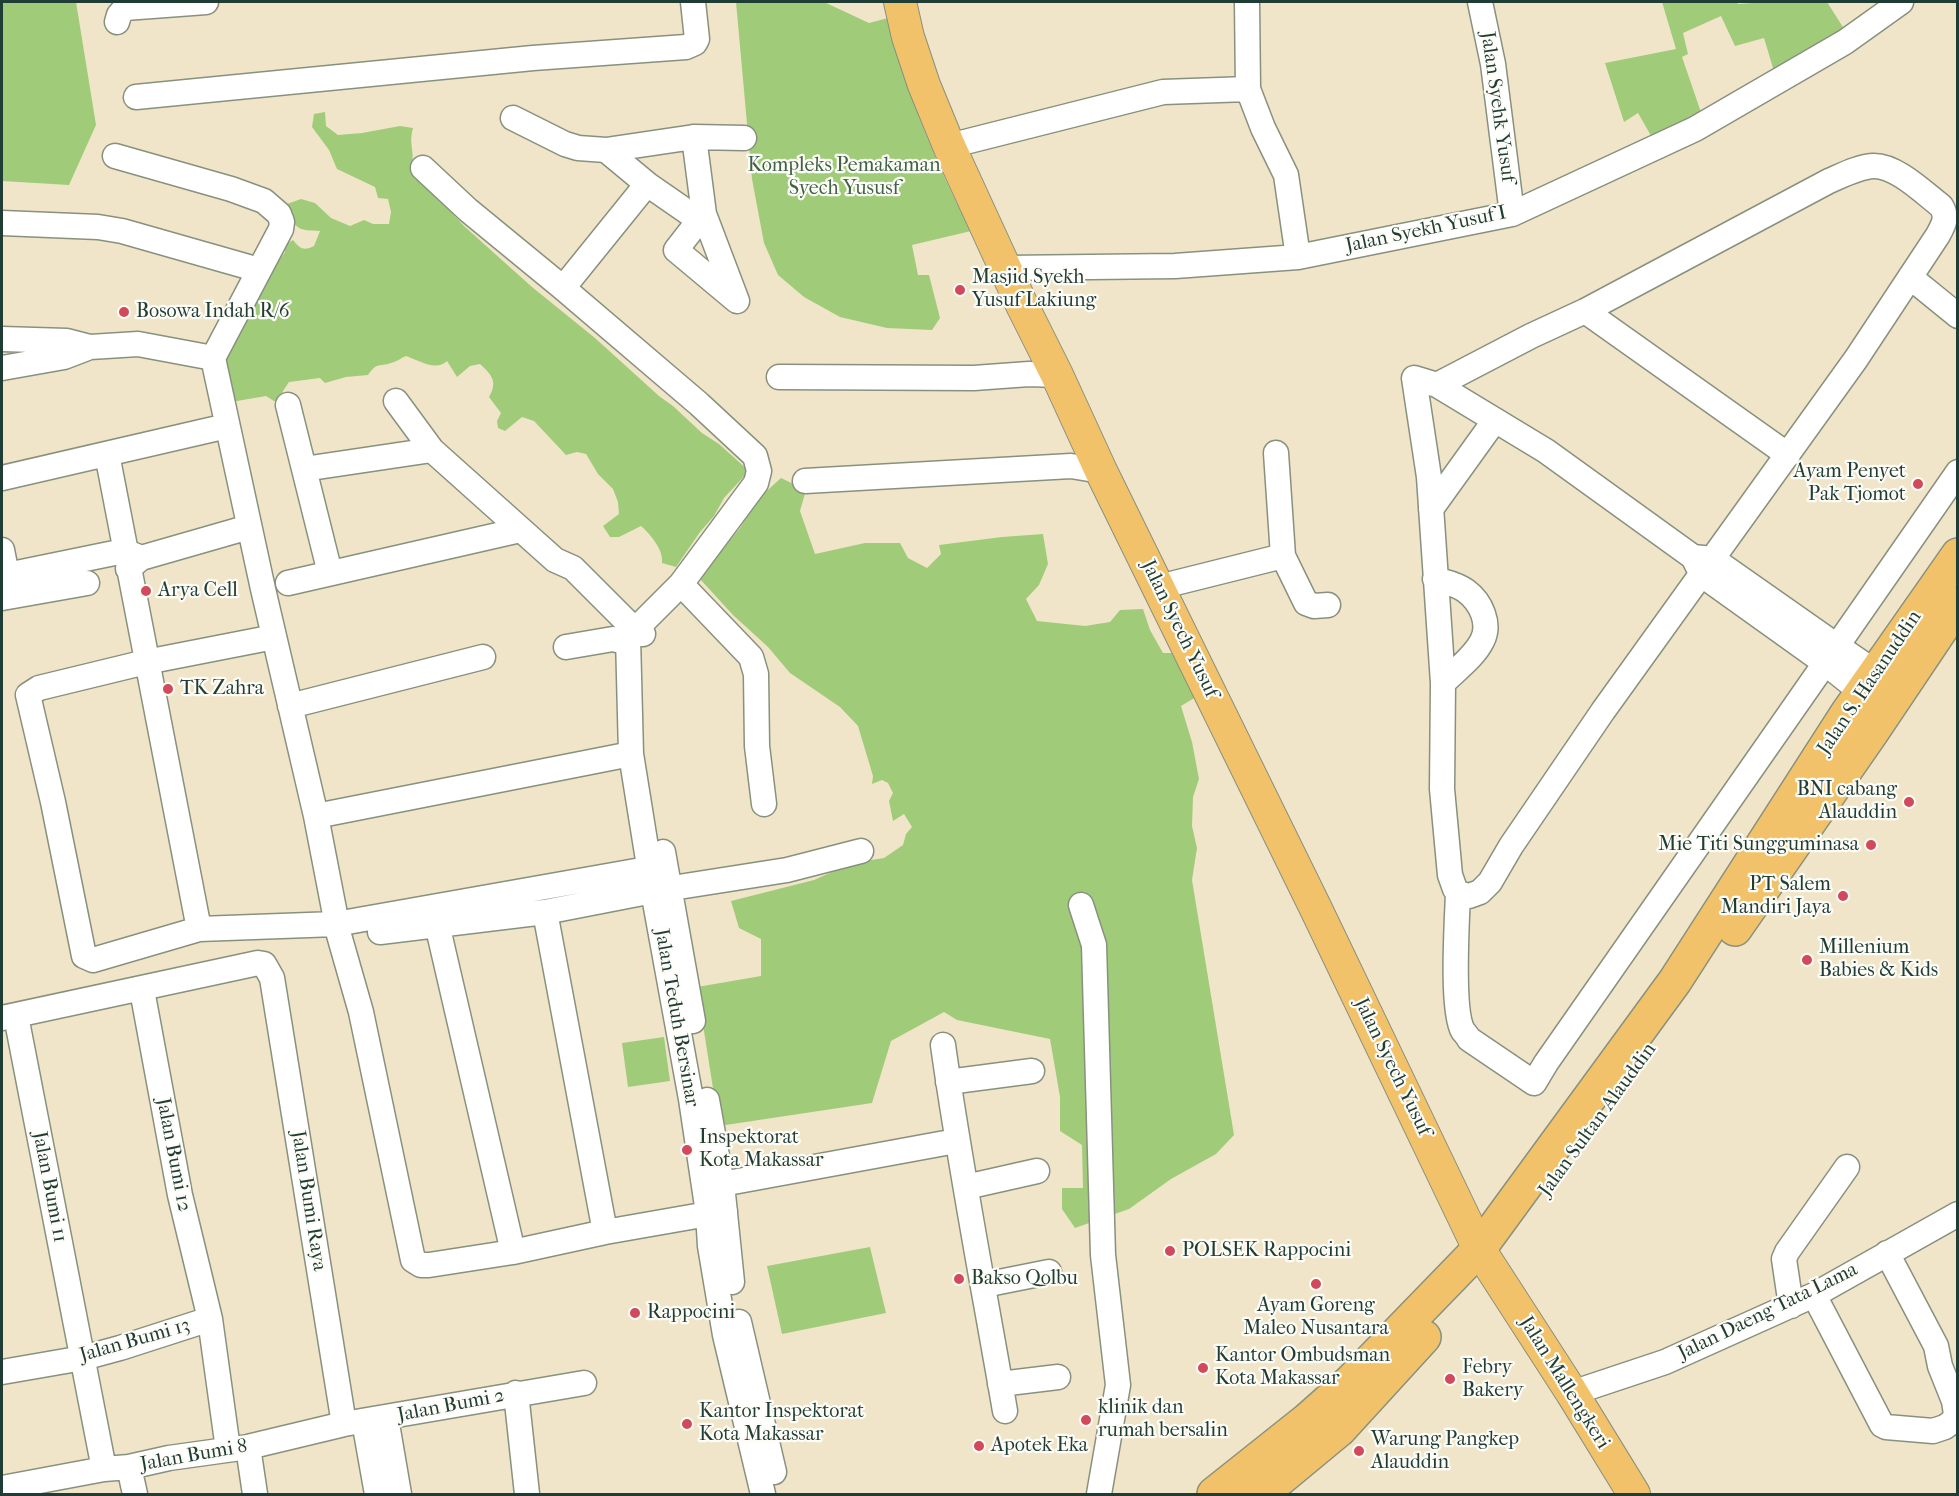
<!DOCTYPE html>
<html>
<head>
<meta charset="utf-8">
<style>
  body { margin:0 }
  #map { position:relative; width:1959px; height:1496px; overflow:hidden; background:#f0e5c9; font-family:"IM FELL French Canon",serif }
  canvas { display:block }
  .frame { position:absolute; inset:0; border:3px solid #1f3d34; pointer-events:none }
</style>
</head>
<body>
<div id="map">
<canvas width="1959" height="1496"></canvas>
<div class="frame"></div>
</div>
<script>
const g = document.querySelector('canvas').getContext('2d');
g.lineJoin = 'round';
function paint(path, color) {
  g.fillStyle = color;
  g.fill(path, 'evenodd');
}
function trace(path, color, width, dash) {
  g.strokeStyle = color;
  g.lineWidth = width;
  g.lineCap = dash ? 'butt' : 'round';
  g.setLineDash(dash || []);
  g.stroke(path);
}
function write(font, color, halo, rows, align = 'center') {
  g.font = font + ' "IM FELL French Canon",serif';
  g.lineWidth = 4.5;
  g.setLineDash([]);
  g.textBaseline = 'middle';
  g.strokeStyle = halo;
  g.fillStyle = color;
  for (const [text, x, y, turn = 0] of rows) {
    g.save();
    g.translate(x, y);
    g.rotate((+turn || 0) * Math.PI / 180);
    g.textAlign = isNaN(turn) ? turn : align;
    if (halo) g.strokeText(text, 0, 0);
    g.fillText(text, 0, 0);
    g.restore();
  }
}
const green = new Path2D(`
  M2,2h74l20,123 -27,60 -67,-4z
  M736,2h88l45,21 19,-5c19,76 47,144 83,213l-59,14 6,30h11l11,43 -8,12 -45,-2 -47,-11 -36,-20 -26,-22 -14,-32 -12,-64z
  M1662,2h75l1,2 14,-1 1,-1h74l21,33 -72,43 -12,-40 -29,8 -14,-30 -38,17 5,21 -6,3 22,64 -50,20 -16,-28 -14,9 -19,-59 71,-14z
  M325,112l1,14 12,9 24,-2 38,-7 13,2c-5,17 3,24 -2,41l53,57 68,61 63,51 64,58 14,10 29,27 17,11 30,27 -25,27 -10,18 -14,16 -24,35 -14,-4c2,-13 -12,-29 -21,-37l-22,11h-9l-7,-11 16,-12 -1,-12 -5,-13 -15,-15 -12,-20 -9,-2 -11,3 -32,-34 -12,-4 -17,14 -7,-3 -1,-7 4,-8 -12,-16c9,-15 3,-22 -9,-33l-10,2 -13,11 -10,-16c-11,11 -29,-1 -41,-5 -5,2 -10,6 -15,7 -13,4 -14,-1 -23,12l-22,2 -21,6 -5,-5 -31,4 -6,9 -2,9 -7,1 -8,-5 -35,6 -9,-47 51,-94 7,-2 5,-7v-7l8,-5c7,9 11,11 21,6l6,-15c-21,-1 -21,0 -34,-18l1,-9 14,-5 14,4 16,15 19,8 14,-6 9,4h16l2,-12 -3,-13 -10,-1 -3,-11 -38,-18 -8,-19 -17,-23 2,-13z
  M781,478l25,12 -6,21 15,43 50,-11h35l8,15 19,10 14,-14 -2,-9 63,-8 41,-3 5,30 -9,21 -13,14 11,22 48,5 25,-4 10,-12 23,-1 7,21 13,23h17l26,38 -25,15 11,36 7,37 -6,18 -1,29 5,22 -5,32 42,255 -18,19 -45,25 -42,30 -54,19 -13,-19v-21h21l-1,-43 -22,-14v-34l-10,-58 -93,-19 -13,-8 -53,29 -19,62 -153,23 -22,-139 64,-11v-37l-22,-11 -8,-27 83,-21 38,-17 32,-5 19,-13 3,-11 6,-7 -8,-13 -11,7 -4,-20 4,-8 -5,-10 -6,-3 -10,4 1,-8 -15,-50 -18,-19 -50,-34 -22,-26 -35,-32 -34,-37 41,-50 19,-30z
  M664,1037l6,44 -42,6 -6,-44z
  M870,1247l16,66 -104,21 -15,-68z`);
const minor = new Path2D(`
  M1247,2l1,87
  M1480,2l13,62 19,150
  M117,22l2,-7 6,-7 81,-6
  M136,97l397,-39 153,-11 9,-4 2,-4 -4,-37
  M513,118l52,26 13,4 28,2 41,34 -84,104
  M694,137l10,77 33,87 -61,-51 28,-36
  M949,146l214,-54 85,-3 15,39 23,47 12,82
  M606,150l88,-13 50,1
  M115,156l116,33 33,12 15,13 3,8 -1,7 -68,129
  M423,168l45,42 95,78 136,116 56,52 4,15 -3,12 -75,101
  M647,184l52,36
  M2,223l96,4 24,4 137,39
  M1006,268l169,-2 123,-9 214,-43 183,-85 150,-87 56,-40
  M1910,277l48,39
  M1585,311l203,144
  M2,339l65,2 23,6
  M2,368l62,-11 26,-10 48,-3 75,14 50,231 53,227 23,119 22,77 52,248 8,5h8l84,-13 92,-20 120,-21
  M779,377l195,1 55,-4 28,1
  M1437,385l94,-49 54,-25 244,-130c14,-6 29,-14 44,-15 23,-1 51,27 68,40 7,11 3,18 -3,29l-82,124 -253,352 -92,135 -21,36 -10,10 -11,4 -11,-3 -3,-4 -5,-14 -8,-86 1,-106 -14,-206 -15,-99 23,7 109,66 147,106 20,2 124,87 121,-174
  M396,401l36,49
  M288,405l42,168
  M1276,453l7,103
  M107,454l92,475 137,-5 328,-58
  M304,469l128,-19 123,110 18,8 61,61 9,5
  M2,478l225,-52
  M805,481l266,-15 30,5
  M1431,509l64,-89
  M2,550l5,25 117,-24 15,6
  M1695,561l7,14 123,88 49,39
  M128,569l13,-11 108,-31
  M1435,579c10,3 22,5 31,12 15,11 25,33 16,50 -8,16 -26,29 -39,42
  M288,583l232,-53
  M1159,587l124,-31 23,47 8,3 14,-1
  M2,598l85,-15
  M566,647l47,-8 15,4
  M290,706l193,-49
  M316,816l315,-62
  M663,852l30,169
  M1458,893c-1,28 -7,117 5,138 1,1 6,7 6,8l65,44 12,-20 291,-417 51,35
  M1081,905l13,40 9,310 15,130 -19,109
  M545,912l60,320
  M437,924l76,328
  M199,929l-106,31 -9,-4 -31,-154 -25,-107 11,-7 107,-26 128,-25
  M380,932l165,-20 108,-21 134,-21 74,-19
  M142,990l38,205 30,124
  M16,1016l88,453
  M2,1018l256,-55 6,1 8,14 72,446
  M943,1045c17,122 41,244 62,366
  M948,1082l84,-11
  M707,1100l15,84 10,98
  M722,1184l234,-43
  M966,1187l71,-16
  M984,1285l65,-13
  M1814,1295l68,130 4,2 47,4 12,-4 8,-6 3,-7 -2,-13 -14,-35 -4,-20 -49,-93
  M1791,1306l-7,-47 3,-7 60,-85
  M739,1322l35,150
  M2,1372l81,-14 37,-10 90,-29 18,130
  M1000,1384l58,-7
  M516,1393l11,101
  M1572,1393l93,-31 149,-67 144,-81
  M386,1418l13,76
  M364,1421l13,73
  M248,1447l7,47
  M129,1467l6,27
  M2,1488l102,-19 25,-2 40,-9 79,-11 96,-23 240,-41
  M763,1494l-38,-159 -15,-89 -2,-33 -17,-114 -38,-208 -22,-137 -3,-117 53,-53 70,73 5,17 1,72 7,58`);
const major = new Path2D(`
  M900,2l8,35 16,48 25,61 73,159 35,70 44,96 216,440 162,338 93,144 62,101`);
const highway = new Path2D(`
  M1735,929l137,-197 86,-128
  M1214,1494l93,-74 44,-39 128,-132 196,-268 173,-269 110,-157
  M1258,1494l23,-16 58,-48 85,-93`);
const markers = [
  [960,290,6,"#d1495b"],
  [124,312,6,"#d1495b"],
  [1918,484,6,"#d1495b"],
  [146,591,6,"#d1495b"],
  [168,689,6,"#d1495b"],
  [1909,802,6,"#d1495b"],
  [1871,845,6,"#d1495b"],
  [1843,896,6,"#d1495b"],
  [1807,960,6,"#d1495b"],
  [687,1150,6,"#d1495b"],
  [1170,1251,6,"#d1495b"],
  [959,1279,6,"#d1495b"],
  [1316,1284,6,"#d1495b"],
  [635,1313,6,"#d1495b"],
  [1203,1368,6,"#d1495b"],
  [1450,1379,6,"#d1495b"],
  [1086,1420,6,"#d1495b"],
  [687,1424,6,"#d1495b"],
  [979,1446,6,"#d1495b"],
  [1359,1451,6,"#d1495b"]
];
const streetNames = [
  ["Jalan Syehk Yusuf",1497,107,82],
  ["Jalan Syekh Yusuf I",1426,230,-12],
  ["Jalan Syech Yusuf",1179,629,64],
  ["Jalan S. Hasanuddin",1870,683,-56],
  ["Jalan Teduh Bersinar",676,1018,80],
  ["Jalan Syech Yusuf",1392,1067,64],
  ["Jalan Sultan Alauddin",1598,1120,-54],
  ["Jalan Bumi 12",173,1155,79],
  ["Jalan Bumi 11",49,1187,79],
  ["Jalan Bumi Raya",308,1201,81],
  ["Jalan Daeng Tata Lama",1768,1312,-26],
  ["Jalan Bumi 13",135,1341,-16],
  ["Jalan Mallengkeri",1564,1383,58],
  ["Jalan Bumi 2",451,1406,-11],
  ["Jalan Bumi 8",194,1456,-10]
];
const parkNames = [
  ["Kompleks Pemakaman",844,166],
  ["Syech Yususf",844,189]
];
const poiNames = [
  ["Masjid Syekh",972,278],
  ["Yusuf Lakiung",972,301],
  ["Bosowa Indah R/6",136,312],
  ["Ayam Penyet",1906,472,"right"],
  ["Pak Tjomot",1906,495,"right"],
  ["Arya Cell",158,591],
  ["TK Zahra",180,689],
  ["BNI cabang",1897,790,"right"],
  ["Alauddin",1897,813,"right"],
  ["Mie Titi Sungguminasa",1859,845,"right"],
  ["PT Salem",1831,885,"right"],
  ["Mandiri Jaya",1831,908,"right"],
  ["Millenium",1819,948],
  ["Babies & Kids",1819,971],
  ["Inspektorat",699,1138],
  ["Kota Makassar",699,1161],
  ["POLSEK Rappocini",1182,1251],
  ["Bakso Qolbu",971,1279],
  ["Ayam Goreng",1316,1306,"center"],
  ["Maleo Nusantara",1316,1329,"center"],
  ["Rappocini",647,1313],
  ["Kantor Ombudsman",1215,1356],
  ["Kota Makassar",1215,1379],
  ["Febry",1462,1368],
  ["Bakery",1462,1391],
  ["klinik dan",1098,1408],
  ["rumah bersalin",1098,1431],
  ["Kantor Inspektorat",699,1412],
  ["Kota Makassar",699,1435],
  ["Warung Pangkep",1371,1440],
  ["Alauddin",1371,1463],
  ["Apotek Eka",991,1446]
];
paint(green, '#a0cc7a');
trace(minor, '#88917e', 27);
trace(major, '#88917e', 34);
trace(highway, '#88917e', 36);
trace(minor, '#fff', 24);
trace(major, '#f2c26a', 32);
trace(highway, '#f2c26a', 33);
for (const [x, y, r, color] of markers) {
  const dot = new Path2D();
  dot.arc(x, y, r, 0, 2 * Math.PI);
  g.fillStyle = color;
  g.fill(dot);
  trace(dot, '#fdfcf7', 2);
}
write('20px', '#1f3d34', '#fdfcf7', streetNames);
write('20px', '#3f6146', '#fdfcf7', parkNames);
write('20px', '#1f3d34', '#fdfcf7', poiNames, 'left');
</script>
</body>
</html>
